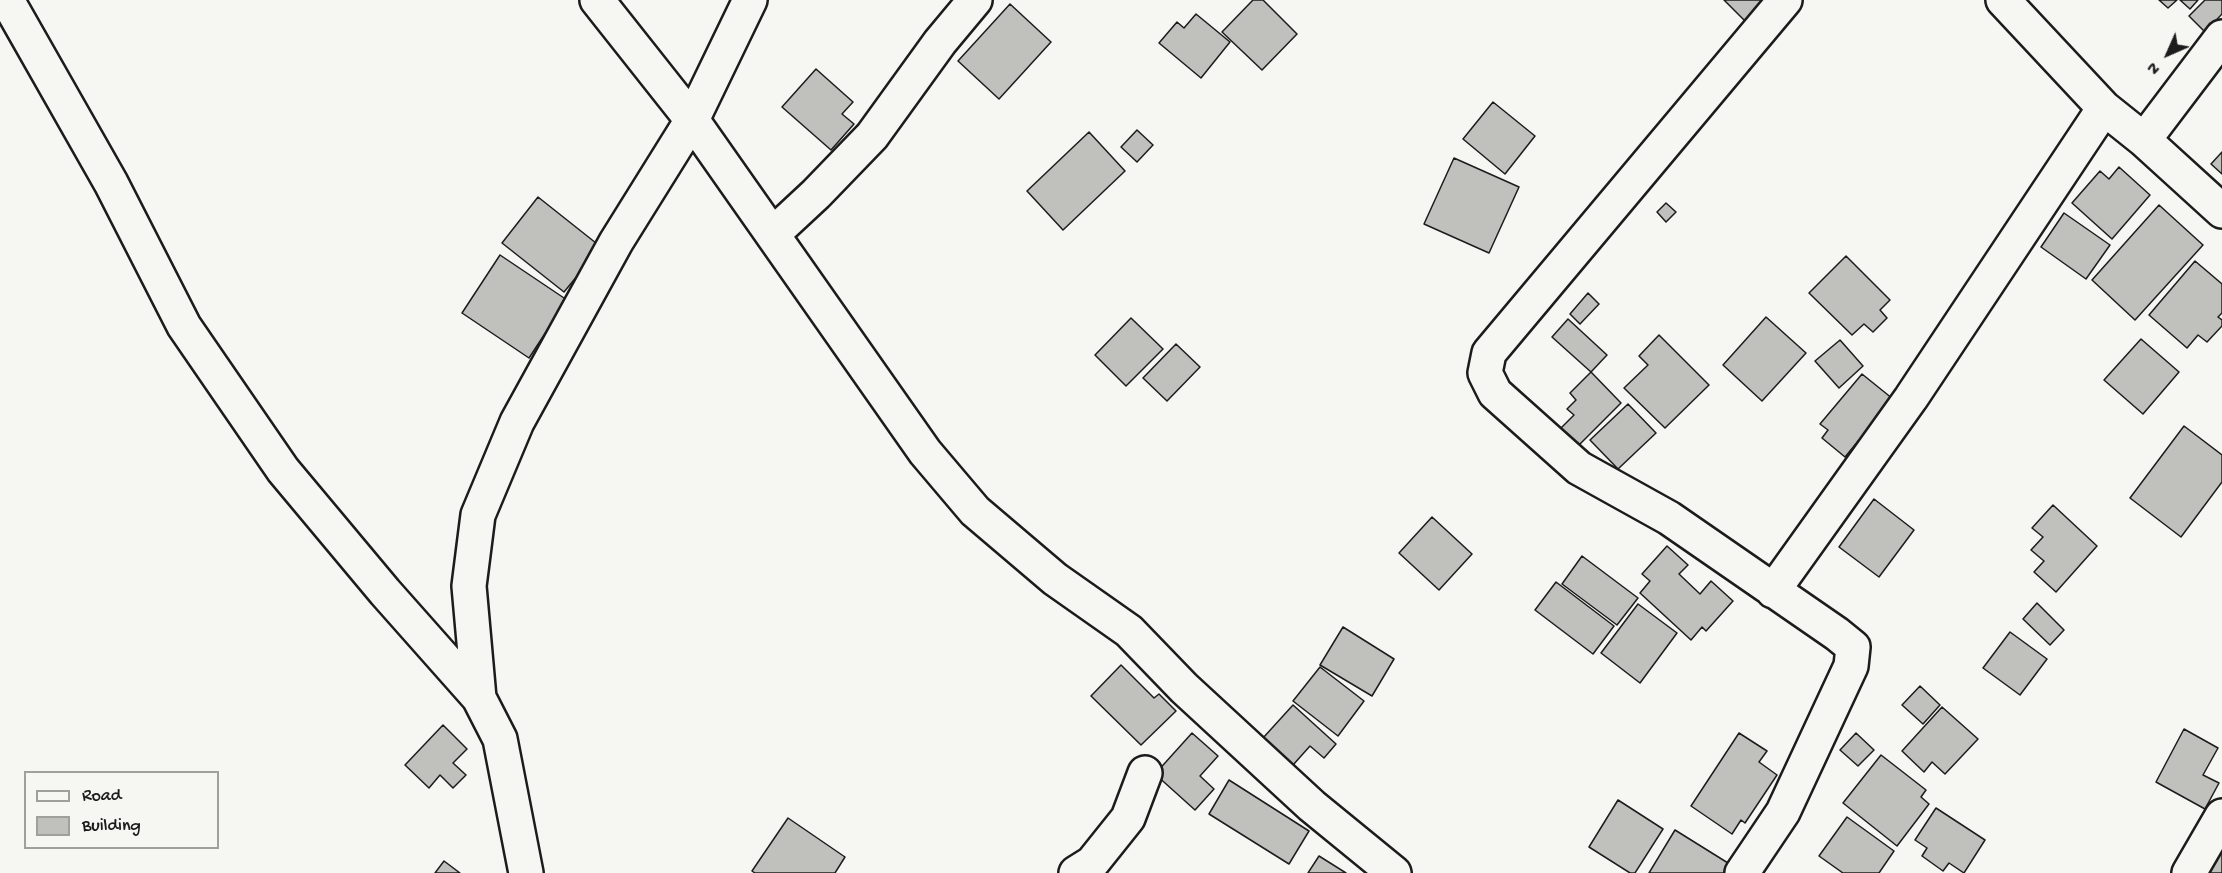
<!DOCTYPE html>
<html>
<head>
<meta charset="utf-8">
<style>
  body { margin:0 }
  #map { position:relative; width:2222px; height:873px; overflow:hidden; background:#f6f6f2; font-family:"Gochi Hand",sans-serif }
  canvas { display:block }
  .legend { position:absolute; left:24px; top:771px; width:195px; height:78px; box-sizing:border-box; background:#f6f6f2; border:2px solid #9f9f9c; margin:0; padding:8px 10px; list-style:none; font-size:18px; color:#1c1c1c }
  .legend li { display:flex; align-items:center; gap:12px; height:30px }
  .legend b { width:30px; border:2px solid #9f9f9c }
  .north { position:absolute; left:2138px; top:24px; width:60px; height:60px; -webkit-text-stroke:4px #f6f6f2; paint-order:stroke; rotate:225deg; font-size:16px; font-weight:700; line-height:24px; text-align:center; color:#1c1c1c }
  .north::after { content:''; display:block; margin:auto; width:21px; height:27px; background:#1c1c1c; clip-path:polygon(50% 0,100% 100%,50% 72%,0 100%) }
</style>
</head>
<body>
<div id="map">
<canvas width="2222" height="873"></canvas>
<ul class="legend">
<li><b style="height:8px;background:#f6f6f2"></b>Road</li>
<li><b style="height:16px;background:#c0c0bd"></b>Building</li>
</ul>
<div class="north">N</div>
</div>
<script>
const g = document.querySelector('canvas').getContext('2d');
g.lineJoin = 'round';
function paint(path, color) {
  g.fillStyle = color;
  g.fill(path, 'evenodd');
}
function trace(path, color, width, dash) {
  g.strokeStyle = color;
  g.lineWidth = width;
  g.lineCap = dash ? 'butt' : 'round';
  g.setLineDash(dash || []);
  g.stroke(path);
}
const building = new Path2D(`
  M1253,0h10l34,34 -35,36 -40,-38z
  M1724,0h43l-22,21z
  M2159,0h18l-9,8z
  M2180,0h18l-8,9z
  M2205,0h17v14l-17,18 -16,-16z
  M1010,4l41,38 -52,57 -41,-38z
  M1196,14l34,28 -29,36 -42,-35 18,-21 7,6z
  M816,69l37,33 -11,12 12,10 -23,26 -49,-43z
  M1493,102l42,34 -30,38 -42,-35z
  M1137,130l16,15 -16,17 -16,-15z
  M1089,132l36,39 -62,59 -36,-39z
  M2222,152v22l-11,-10z
  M1454,158l65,29 -30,66 -65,-29z
  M2119,167l31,28 -38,44 -40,-36 28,-32 9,8z
  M538,197l63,50 -37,45 -62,-49z
  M1666,203l10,9 -10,10 -9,-10z
  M2159,205l44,40 -68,75 -43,-40z
  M2064,213l46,32 -24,34 -45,-32z
  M500,255l67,45 -38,58 -67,-45z
  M1846,256l44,44 -10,10 7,8 -14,14 -9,-8 -12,11 -43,-42z
  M2195,261l27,23v29l-4,4 4,3v6l-15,16 -9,-7 -11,13 -38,-33z
  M1588,293l11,11 -19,20 -10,-10z
  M1766,317l40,36 -44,48 -39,-36z
  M1131,318l32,31 -37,37 -31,-31z
  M1568,319l39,36 -16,17 -39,-35z
  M1659,335l50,50 -44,43 -41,-40 24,-23 -9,-9z
  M2141,339l38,33 -36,42 -39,-34z
  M1840,340l23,26 -24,22 -24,-27z
  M1176,344l24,23 -33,34 -24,-23z
  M1591,372l30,31 -47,47 -18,-17 18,-18 -7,-6 9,-9 -6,-7z
  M1862,374l31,25 -48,58 -23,-19 6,-8 -8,-6z
  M1628,404l28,29 -38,36 -28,-29z
  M2184,426l38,29v27l-41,55 -51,-39z
  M1874,499l40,31 -35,47 -40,-30z
  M2053,505l44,41 -41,46 -22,-20 10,-11 -13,-11 12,-13 -11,-9z
  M1432,517l40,37 -33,36 -40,-37z
  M1667,546l21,19 -9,9 21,20 11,-13 22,20 -27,30 -4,-4 -11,13 -51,-47 10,-12 -8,-7z
  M1582,556l56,42 -21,27 -55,-41z
  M1556,582l58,44 -21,28 -58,-44z
  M2037,603l27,27 -14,15 -27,-26z
  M1638,604l39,29 -37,50 -39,-30z
  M1343,627l51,32 -22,37 -52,-31z
  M2010,632l37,27 -27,36 -37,-27z
  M1121,665l33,33 5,-4 17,17 -35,34 -50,-49z
  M1320,667l44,34 -26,35 -45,-35z
  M1920,686l20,19 -17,19 -21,-19z
  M1293,705l43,39 -12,14 -14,-12 -17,19 -30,-27z
  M1942,707l36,32 -33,35 -13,-12 -8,10 -22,-21z
  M443,725l24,24 -14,14 13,12 -13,13 -13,-13 -11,13 -24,-23z
  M2184,729l34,19 -15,27 16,8 -14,26 -49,-27z
  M1192,733l26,23 -18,20 14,13 -19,21 -40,-36z
  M1739,733l28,18 -8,11 18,13 -32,48 -4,-3 -9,14 -41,-28z
  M1856,733l18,17 -16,16 -18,-16z
  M1881,755l45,35 -5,7 8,7 -32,42 -54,-43z
  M1229,780l80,51 -20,33 -80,-50z
  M1618,800l45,29 -28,44h-5l-41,-26z
  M1936,808l49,32 -21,33 -15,-10 -6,8 -21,-15 5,-8 -12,-8z
  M1847,817l47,34 -15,22h-36l-24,-17z
  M788,818l57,39 -10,16h-80l-3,-2z
  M1675,830l61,38 -3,5h-84z
  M2222,847v26h-19z
  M1319,856l27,17h-38z
  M444,861l16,12h-25z`);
const minor = new Path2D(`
  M7,0l104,183 73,143 99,144 102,122 94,106 21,41 26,134
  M597,0l95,120 233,332 50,59 80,68 74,52 55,57 128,118 82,67
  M2003,0l101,108 40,32 78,71
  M2144,140l78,-103
  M773,234l43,-40 56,-58 68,-94 35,-42
  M1773,591l138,-193 193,-290
  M479,698l-10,-112 9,-71 39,-93 99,-180 76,-122 58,-120
  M1076,873l16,-10 36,-45 17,-45
  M1742,873l41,-61 68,-146 2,-19 -16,-13 -168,-116 -90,-50 -84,-75 -10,-20 4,-20 296,-353
  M2189,873l33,-57`);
paint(building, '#c0c0bd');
trace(building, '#1c1c1c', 1.5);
trace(minor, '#1c1c1c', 38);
trace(minor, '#f6f6f2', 33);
</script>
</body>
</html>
